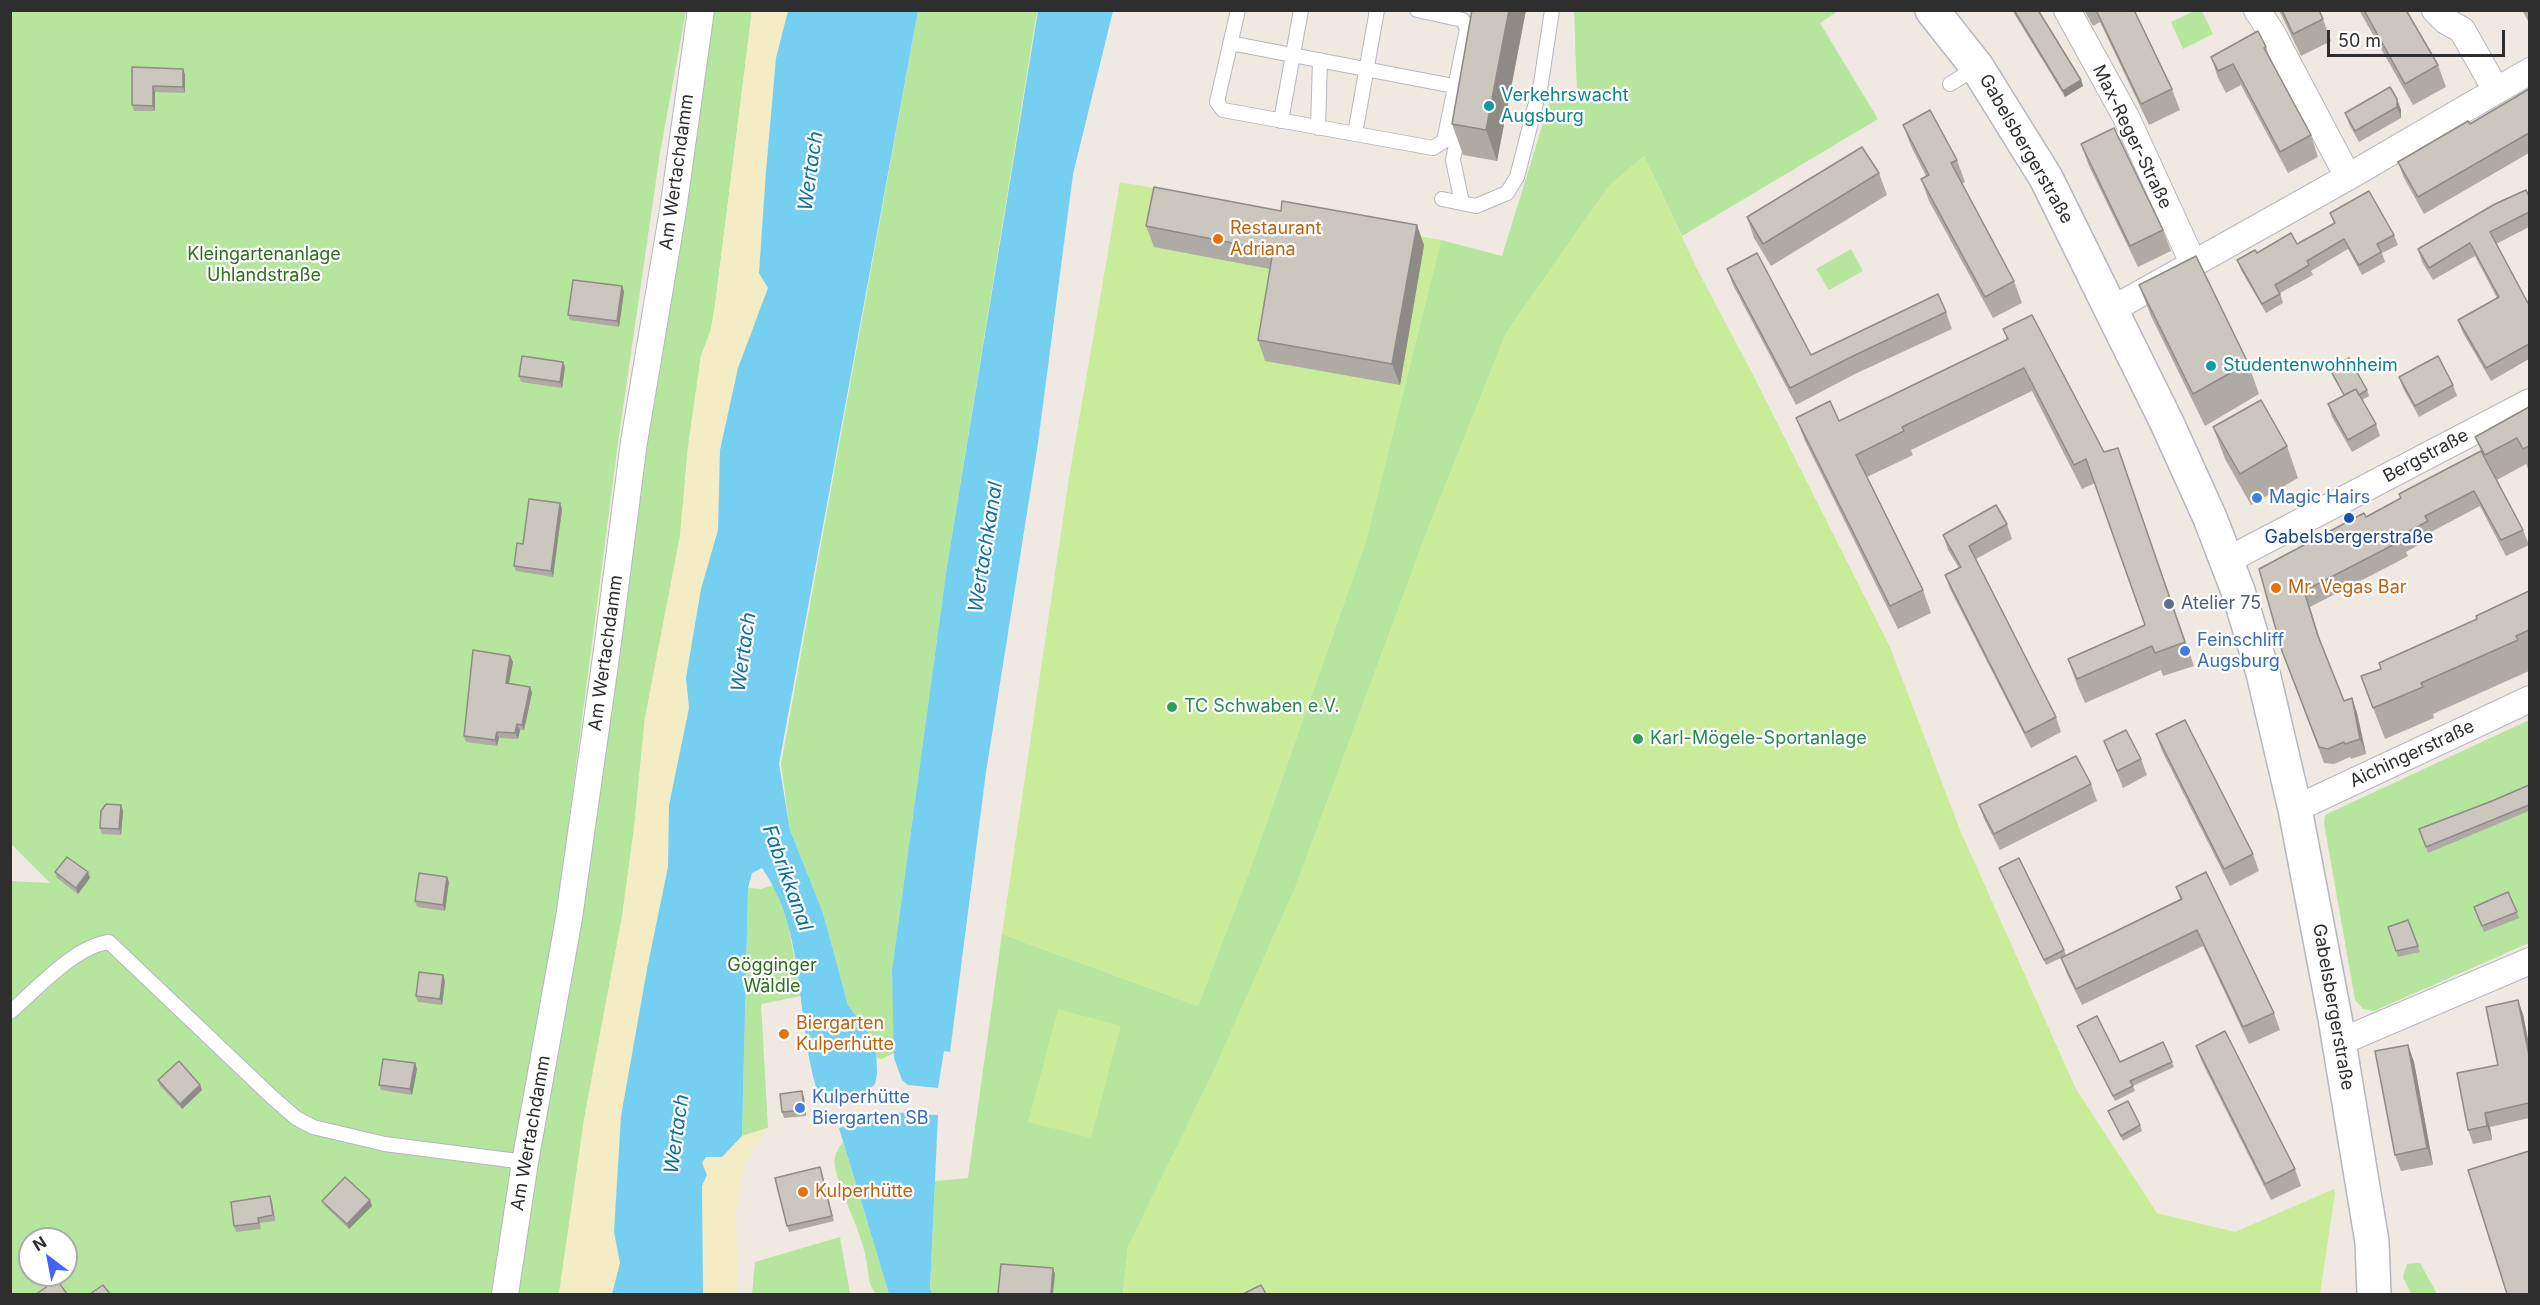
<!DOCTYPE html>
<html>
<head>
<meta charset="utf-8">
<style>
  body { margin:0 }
  #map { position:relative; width:2540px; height:1305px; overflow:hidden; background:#efe9e1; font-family:Inter,sans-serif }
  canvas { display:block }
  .frame { position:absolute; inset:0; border:12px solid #2e2e2e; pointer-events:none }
  .north { position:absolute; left:18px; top:1227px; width:60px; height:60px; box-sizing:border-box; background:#fff; border:2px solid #ababab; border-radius:50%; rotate:328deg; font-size:16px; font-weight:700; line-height:24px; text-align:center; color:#2e2e2e }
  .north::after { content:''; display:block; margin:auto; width:21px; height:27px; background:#4264fb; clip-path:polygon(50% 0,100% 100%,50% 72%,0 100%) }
  .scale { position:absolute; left:2327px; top:30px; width:178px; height:27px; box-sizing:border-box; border:3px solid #2e2e2e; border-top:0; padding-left:8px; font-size:18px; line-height:21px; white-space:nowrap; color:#2e2e2e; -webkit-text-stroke:4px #fff; paint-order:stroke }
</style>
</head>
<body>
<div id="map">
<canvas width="2540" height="1305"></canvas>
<div class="frame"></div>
<div class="north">N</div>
<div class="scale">50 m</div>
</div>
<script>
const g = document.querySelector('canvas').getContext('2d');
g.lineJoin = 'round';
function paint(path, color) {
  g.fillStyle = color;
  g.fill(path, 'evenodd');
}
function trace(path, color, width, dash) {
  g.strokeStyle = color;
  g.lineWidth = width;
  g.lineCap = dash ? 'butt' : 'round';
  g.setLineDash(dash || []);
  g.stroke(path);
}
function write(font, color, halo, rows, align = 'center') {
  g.font = font + ' Inter,sans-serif';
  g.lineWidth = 4.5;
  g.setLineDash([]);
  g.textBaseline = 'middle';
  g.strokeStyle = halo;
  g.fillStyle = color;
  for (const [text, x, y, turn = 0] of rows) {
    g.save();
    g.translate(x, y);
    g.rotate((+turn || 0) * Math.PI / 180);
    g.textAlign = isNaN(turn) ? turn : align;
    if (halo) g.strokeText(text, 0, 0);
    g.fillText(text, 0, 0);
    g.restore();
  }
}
const green = new Path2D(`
  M11,11h675l-26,142 -42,290 -60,461 -41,243 -23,147h-483l-1,-413 40,2 -40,-40zM30,1239h36v36h-36z
  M709,11h43l-37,294 -4,24 -10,27 -13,91 -8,89 -35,182 -11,111 -12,88 -38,203 -25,174h-48z
  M918,11h119l-90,555 -55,404 4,82 -14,7 -5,-1 -1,-15 -28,-38 -25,-92 -33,-83 -9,-66z
  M1574,11h264l-18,12 58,96 -196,117 -38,-80 -35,30 -103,147 -80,201 -130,352 -85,191 -83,170 -5,47h-191l-2,-6 5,-107 33,-3 34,-244 196,72 51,-134 117,-331 75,-301 61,16 50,-162h25z
  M2194,11h8l11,23 -30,15 -12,-27z
  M1851,249l12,22 -34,19 -13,-21z
  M2529,720v223l-155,68 -11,-2 -8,-9 -31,-177 1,-8z
  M774,885l14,39 13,72 -40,8 7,124 -26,8 6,-248 13,1z
  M843,1142l46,152h-13c-8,-9 -7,-18 -9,-30 -5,-34 -25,-64 -32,-97 -2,-9 2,-18 8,-25z
  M840,1237l10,57h-98l3,-32z
  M2420,1263l17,31h-26l-8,-17 4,-13z`);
const sand = new Path2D(`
  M752,11h36l-12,47 -10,113 2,117 -30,80 -18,82 -2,80 -17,59 -15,89 3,30 -20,97 -1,62 -20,97 -34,268 6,31 -8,31h-53l25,-174 38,-203 12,-88 11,-111 35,-181 8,-90 13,-91 10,-27 4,-24z
  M768,1128l-24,38 -8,46 2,82h-35l-1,-108 5,-11 -5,-12 4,-6 22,-6 14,-15z`);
const pitch = new Path2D(`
  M1644,156l52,111 55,104 139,276 70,183 116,259 81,124 78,19 99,-43 1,4 -15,101h-1197l5,-47 83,-170 85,-191 130,-352 80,-201 103,-147z
  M1120,182l321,58 -75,301 -117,331 -51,134 -196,-72 67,-456z
  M1058,1009l63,17 -30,112 -63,-16z`);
const water = new Path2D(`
  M788,11h130l-139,753 11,66 33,83 25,92 28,38 1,31 -2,10 -6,6 -47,14c-29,-75 -12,-167 -60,-236l-10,5 -4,15 -6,248 -20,21h-16l-4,6 5,12 -5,11 1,108h-91l8,-31 -6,-31 7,-116 27,-152 20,-97 1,-62 20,-97 -3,-30 15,-89 17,-59 2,-80 18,-82 30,-80 -9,-15 7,-102 10,-113z
  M1038,11h75l-40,163 -35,269 -52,329 -36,280 -6,-1 -6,37 -30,-3 -6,-5 -8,-22 -2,-88 55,-404z
  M894,1112l20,2 2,4 2,-4 20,1 -8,173 2,6h-43l-50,-166 24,-7 3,3 1,-3 23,-8 3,4z`);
const lane = new Path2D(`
  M1238,10l-21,92 6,8 210,38 11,-7 23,-112 -4,-9 -46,-10
  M1230,43l234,45
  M1950,84l27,-17
  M1281,121l20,-111
  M1460,123l-7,37 9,43
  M1318,128l2,-68
  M1355,134l22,-124
  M1442,199l34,7 31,-13 10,-16 24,-94 11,-73
  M10,1012c27,-23 65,-66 99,-70l163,155 24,21 17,9 72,17 140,18`);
const street = new Path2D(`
  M2067,10l59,107 68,148
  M2257,10l16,25 75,142
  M2435,10l11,11 16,9 34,60
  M2111,310l237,-133 182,-106
  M2226,561l304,-159
  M2295,809l235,-110
  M2340,1042l190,-81
  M505,1294l20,-132 44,-244 38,-268 27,-208 39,-232 28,-200`);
const secondary = new Path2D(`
  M1932,10l45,57 69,111 121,245 43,95 28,73 25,82 32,136 40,209 37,224 2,52`);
const wall = new Path2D(`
  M1472,10h54l-29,151 -34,-6 -11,-31z
  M2012,10h26l43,70 2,6 -18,11z
  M2084,10h50l38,79 8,21 -31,15 -49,-103 -7,4z
  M2279,10h40l4,9 8,22 -30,15z
  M2359,10h47l32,55 8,22 -33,18z
  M2522,10h7v11h-1z
  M2266,47l6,17 39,71 7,22 -30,16 -47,-88 -15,8 -8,-15 -7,-21z
  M132,67l53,7v19l-30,-1v19h-21l-2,-6z
  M2529,89v64l-105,61 -20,-36 -6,-16 72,-38z
  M2397,99l4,11v8l-42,24 -10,-18 -4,-11z
  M1903,125l54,35 8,22 -3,2 52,97 8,22 -29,15 -64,-117 -8,-22 5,-3 -15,-30z
  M2081,144l82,86 8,21 -33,16 -49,-101z
  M1879,173l8,22 -116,71 -17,-28 -7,-21z
  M2529,196v31l-33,17 33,61v54l-38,22 -28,-48 -5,-13 39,-22 -22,-42 -42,24 -11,-18 -4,-13z
  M2330,213l64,22 4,10 -16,8 3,9 -23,13 -14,-26 -37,22 2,4 -33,18 3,10 -17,10 -25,-43 -4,-10 20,-7 40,-9 37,-20z
  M1146,226l278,19 -24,140 -135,-24 -7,-21 12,-71 -116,-22z
  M1727,269l84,86 135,-43 6,17 -97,45 -59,31 -63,-120z
  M2139,285l109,78 11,31 -54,32 -54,-110z
  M622,286l2,6 -5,35 -49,-7 -2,-5z
  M2003,329l101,123 22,19 68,195 -31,10 -2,-6 -76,33 -9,-21 -8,-23 77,-34 -50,-142 -13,6 -50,-98 -121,59 2,5 -46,22 56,113 8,23 -33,16 -93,-188 -9,-23 43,3 168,-81z
  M563,362l2,5 -3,21 -41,-6 -2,-6z
  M2330,369l37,21 2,6 -7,4 14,24 4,12 -28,16 -20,-35 -4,-13 16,-8 -12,-21z
  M2399,377l54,8 4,11 -38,21 -16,-29z
  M2529,407v64l-3,-7 -29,16 26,50 6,15 -23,11 -26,-50 -49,26 2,5 -27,15 2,4 -9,5 -89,46 12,39 22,55 8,-3 5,15 9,41 -15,5 -1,-2 -16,7 -10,-1 -42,-112 -23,-82 107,-52 35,-19 -2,-4 82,-43 -6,-14z
  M2213,427l74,19 11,32 -47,27 -26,-46z
  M562,509l-9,68 -37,-6 -2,-5 9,-22z
  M2007,524l5,15 -36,20 80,158 5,15 -30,16 -81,-159 -5,-14 14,-7 -11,-18 -5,-15z
  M2529,591v76h-1l1,4 -96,43 1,4 -49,21 -24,-63 20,-7 96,-49z
  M510,656l3,6 -4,21 21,4 2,6 -8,37h-4l-2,9 -19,-1 -2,8 -31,-4 -2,-6z
  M2156,734l97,120 6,17 -29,15 -68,-135z
  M2104,741l37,18 6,16 -24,13z
  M2091,784l6,17 -97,49 -15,-29 -6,-16z
  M2529,785v26l-101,42 -9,-24 73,-28z
  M121,805l2,6 -2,24 -19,-1 -2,-6z
  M1999,868l65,82 2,5 114,-56 -4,-12 98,126 6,17 -31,14 -46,-98 -121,59 -15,-31 -6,-16 -15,7z
  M55,872l35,6 -12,16 -21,-16z
  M449,882l-4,29 -28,-4 -2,-6z
  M2508,892l11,26 -35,14 -10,-25z
  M2388,927l30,19 2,6 -22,5z
  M445,981l-3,24 -24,-3 -2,-6z
  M2523,1014l6,31v73l-39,9 2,13 -19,4 -5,-14z
  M2077,1026l43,36h52l2,5 -41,19 2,5 -20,10z
  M2408,1045l6,17 19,103 -32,6 -6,-16z
  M2196,1046l99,123 6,17 -30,14 -69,-138z
  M415,1063l2,6 -5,26 -31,-5 -2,-5z
  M158,1080l42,5 2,5 -20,19 -22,-23z
  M804,1097l2,19 -22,2 -2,-6z
  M2108,1111l32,14 2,6 -19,10z
  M820,1167l14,54 -45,11 -2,-6z
  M322,1201l50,5 -23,23 -24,-23z
  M272,1202l3,19 -15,2 1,6 -25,3 -2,-6z`);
const shadedWall = new Path2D(`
  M1509,10h17l-29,151 -11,-31z
  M183,69l2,5v19l-2,-6z
  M2081,80l2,6 -18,11 -2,-6z
  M153,86l2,6v19l-2,-5z
  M2397,99l4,11v8l-4,-11z
  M1417,225l7,20 -24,140 -8,-21z
  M622,286l2,6 -5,35 -2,-6z
  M563,362l2,5 -3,21 -2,-6z
  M560,503l2,6 -9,68 -2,-6z
  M510,656l3,6 -5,26 -2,-5z
  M530,687l2,6 -8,37 -2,-5z
  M2352,698l5,15 9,41 -6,-15z
  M517,724l3,6 -2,9 -3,-6z
  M497,732l2,6 -2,8 -2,-6z
  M121,805l2,6 -2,24 -2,-6z
  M88,872l2,6 -12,16 -2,-6z
  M447,877l2,5 -4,29 -2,-6z
  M443,975l2,6 -3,24 -2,-6z
  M2518,1000l5,14 6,31v10z
  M2408,1045l6,17 19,103 -6,-17z
  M415,1063l2,6 -5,26 -2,-6z
  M200,1085l2,5 -20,19 -2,-5z
  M802,1091l2,6 2,19 -2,-6z
  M2485,1113l5,14 2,13 -5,-14z
  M270,1196l2,6 3,19 -2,-6z
  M370,1200l2,6 -23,23 -2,-5z
  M1053,1268l2,6 -2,20h-2z`);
const building = new Path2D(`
  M1472,10h37l-23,120 -34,-6z
  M2014,10h24l43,70 -18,11z
  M2096,10h38l38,79 -31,15z
  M2282,10h37l4,9 -30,15z
  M2364,10h42l32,55 -33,19z
  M2258,31l8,16 -2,1 47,87 -31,17 -47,-88 -15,7 -7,-14z
  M132,67l51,2v18l-30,-1v20l-21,-1z
  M2390,87l7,12v8l-42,24 -10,-18z
  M2529,89v44l-111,64 -20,-35 70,-41 2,3z
  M1930,110l27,50 -6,3 63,118 -29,16 -64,-118 8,-4 -26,-50z
  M2114,128l49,102 -33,16 -49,-102z
  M1862,147l17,26 -116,71 -16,-27z
  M1154,187l127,24 1,-10 135,24 -25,139 -134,-24 15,-89 -127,-25z
  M2526,190l3,6v16l-39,20 39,73v39l-43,24 -28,-48 41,-23 -29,-54 -41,25 -11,-19 77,-45z
  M2369,191l25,44 -17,9 4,8 -22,13 -15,-26 -37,22 2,4 -34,20 5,9 -18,10 -25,-44 18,-10 2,3 34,-20 6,11 38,-21 -5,-10z
  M1757,253l54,102 127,-61 8,18 -97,46 -59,30 -63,-119z
  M2196,256l52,107 -55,31 -54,-109z
  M573,280l49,6 -5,35 -49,-6z
  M2032,315l72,137 14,-4 67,194 -30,11 -3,-7 -75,33 -9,-20 77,-34 -59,-166 -12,6 -50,-97 -122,59 2,4 -48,24 67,135 -33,16 -94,-188 34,-17 9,20 169,-82 -5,-10z
  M522,356l41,6 -3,20 -41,-6z
  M2438,356l15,29 -38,21 -16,-29z
  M2349,358l18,32 -8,5 -3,-6 -12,6 -14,-26z
  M2356,389l20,35 -28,16 -20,-36z
  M2261,400l26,46 -47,28 -27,-47z
  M2529,407v39l-6,3 -6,-11 -32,17 -10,-18z
  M2481,451l42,79 -22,10 -27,-49 -49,25 3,5 -28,15 2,4 -9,5 -89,46 14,45 26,65 8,-3 8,41 -15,5 -1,-2 -16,7 -9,-2 -37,-96 -23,-82 105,-56 2,4 35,-19 -2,-4z
  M529,499l31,4 -9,68 -37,-5 3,-23 6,1z
  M1996,505l11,19 -38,22 87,171 -31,16 -80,-158 16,-8 -18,-32z
  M2529,591v39l-13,6 2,4 -97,43 2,4 -50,21 -12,-32 20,-7 -2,-6 98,-44 -1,-3z
  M473,650l37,6 -4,27 24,4 -8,38 -5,-1 -2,9 -18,-1 -2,8 -31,-4z
  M2185,720l68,134 -29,15 -68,-135z
  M2126,730l15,29 -24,12 -13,-30z
  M2076,756l15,28 -97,50 -15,-29z
  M2529,785v20l-103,42 -7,-18 73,-28z
  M106,804l15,1 -2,24 -19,-1 1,-17z
  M67,857l21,15 -12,16 -21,-16z
  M2019,858l45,92 -20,10 -45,-92z
  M2206,872l68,141 -31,14 -46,-97 -121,59 -15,-31 121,-59 -6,-12z
  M419,873l28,4 -4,28 -28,-4z
  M2508,892l9,20 -35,14 -8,-19z
  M2408,920l10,26 -22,5 -8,-24z
  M419,972l24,3 -3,24 -24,-3z
  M2518,1000l11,55v48l-44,10 2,13 -19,4 -11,-57 41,-8 -12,-58z
  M2097,1016l23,46 43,-20 9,20 -42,19 3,5 -20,10 -36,-70z
  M2225,1031l70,138 -30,15 -69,-138z
  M2408,1045l19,103 -32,7 -20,-104z
  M383,1059l32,4 -5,26 -31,-4z
  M179,1061l21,24 -20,19 -22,-24z
  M802,1091l2,19 -22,2 -2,-18z
  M2128,1101l12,24 -19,11 -13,-25z
  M2529,1151v143h-22l-39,-124z
  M820,1167l12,49 -45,10 -12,-48z
  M345,1177l25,23 -23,24 -25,-23z
  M270,1196l3,19 -15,3 1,5 -25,3 -3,-24z
  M1001,1264l52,4 -2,26h-53z
  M57,1280l10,14h-31z
  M103,1285l7,9h-20z
  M1261,1285l5,9h-23z`);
const markers = [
  [1489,106,6,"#0f9aa8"],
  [1218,239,6,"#e8710a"],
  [2211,366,6,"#0f9aa8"],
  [2257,498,6,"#3f7fe0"],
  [2349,518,6,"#1a4fb4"],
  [2276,588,6,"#e8710a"],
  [2169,604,6,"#5c6f8a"],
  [2185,651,6,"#3f7fe0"],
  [1172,707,6,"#2e9e5b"],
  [1638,739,6,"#2e9e5b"],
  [784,1034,6,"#e8710a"],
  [800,1108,6,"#3f7fe0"],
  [803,1192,6,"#e8710a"]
];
const cultureNames = [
  ["Verkehrswacht",1501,96],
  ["Augsburg",1501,117],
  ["Studentenwohnheim",2223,366]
];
const streetNames = [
  ["Max-Reger-Straße",2132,137,64],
  ["Gabelsbergerstraße",2026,149,60],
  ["Am Wertachdamm",677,172,-82],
  ["Bergstraße",2426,456,-28],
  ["Am Wertachdamm",606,653,-82],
  ["Aichingerstraße",2412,754,-25],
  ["Gabelsbergerstraße",2333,1007,80],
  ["Am Wertachdamm",531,1133,-80]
];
const foodNames = [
  ["Restaurant",1230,229],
  ["Adriana",1230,250],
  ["Mr. Vegas Bar",2288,588],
  ["Biergarten",796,1024],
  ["Kulperhütte",796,1045],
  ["Kulperhütte",815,1192]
];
const parkNames = [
  ["Kleingartenanlage",264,255],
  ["Uhlandstraße",264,276],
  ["Gögginger",772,966],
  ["Wäldle",772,987]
];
const shopNames = [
  ["Magic Hairs",2269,498],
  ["Feinschliff",2197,641],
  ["Augsburg",2197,662],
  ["Kulperhütte",812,1098],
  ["Biergarten SB",812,1119]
];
const transitNames = [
  ["Gabelsbergerstraße",2349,538]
];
const serviceNames = [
  ["Atelier 75",2181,604]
];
const leisureNames = [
  ["TC Schwaben e.V.",1184,707],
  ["Karl-Mögele-Sportanlage",1650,739]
];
const waterNames = [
  ["Wertach",811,171,-82],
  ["Wertachkanal",986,547,-81],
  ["Wertach",744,652,-82],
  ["Fabrikkanal",787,878,70],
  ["Wertach",677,1134,-82]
];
paint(green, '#b6e59e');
paint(sand, '#f3ecc5');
paint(pitch, '#c9ec9a');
paint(water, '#75cff0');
trace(lane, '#b4b7c1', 16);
trace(street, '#b4b7c1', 28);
trace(secondary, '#b4b7c1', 36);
trace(lane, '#fff', 14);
trace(street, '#fff', 26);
trace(secondary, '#fff', 33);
paint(wall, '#afaba4');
paint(shadedWall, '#8e8b86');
paint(building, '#cbc7bf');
trace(building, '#8e8b86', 1.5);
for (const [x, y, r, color] of markers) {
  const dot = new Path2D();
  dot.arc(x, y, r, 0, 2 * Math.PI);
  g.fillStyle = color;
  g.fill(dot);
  trace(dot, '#fff', 2);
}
write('18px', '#0d838f', '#fff', cultureNames, 'left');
write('18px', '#2e2e2e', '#fff', streetNames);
write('18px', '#c56008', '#fff', foodNames, 'left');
write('18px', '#2c6e1b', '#fff', parkNames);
write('18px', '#366cbe', '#fff', shopNames, 'left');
write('18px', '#164399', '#fff', transitNames);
write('18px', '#4e5e75', '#fff', serviceNames, 'left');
write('18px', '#27864d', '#fff', leisureNames, 'left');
write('italic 20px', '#0d6fa3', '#fff', waterNames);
</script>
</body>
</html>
